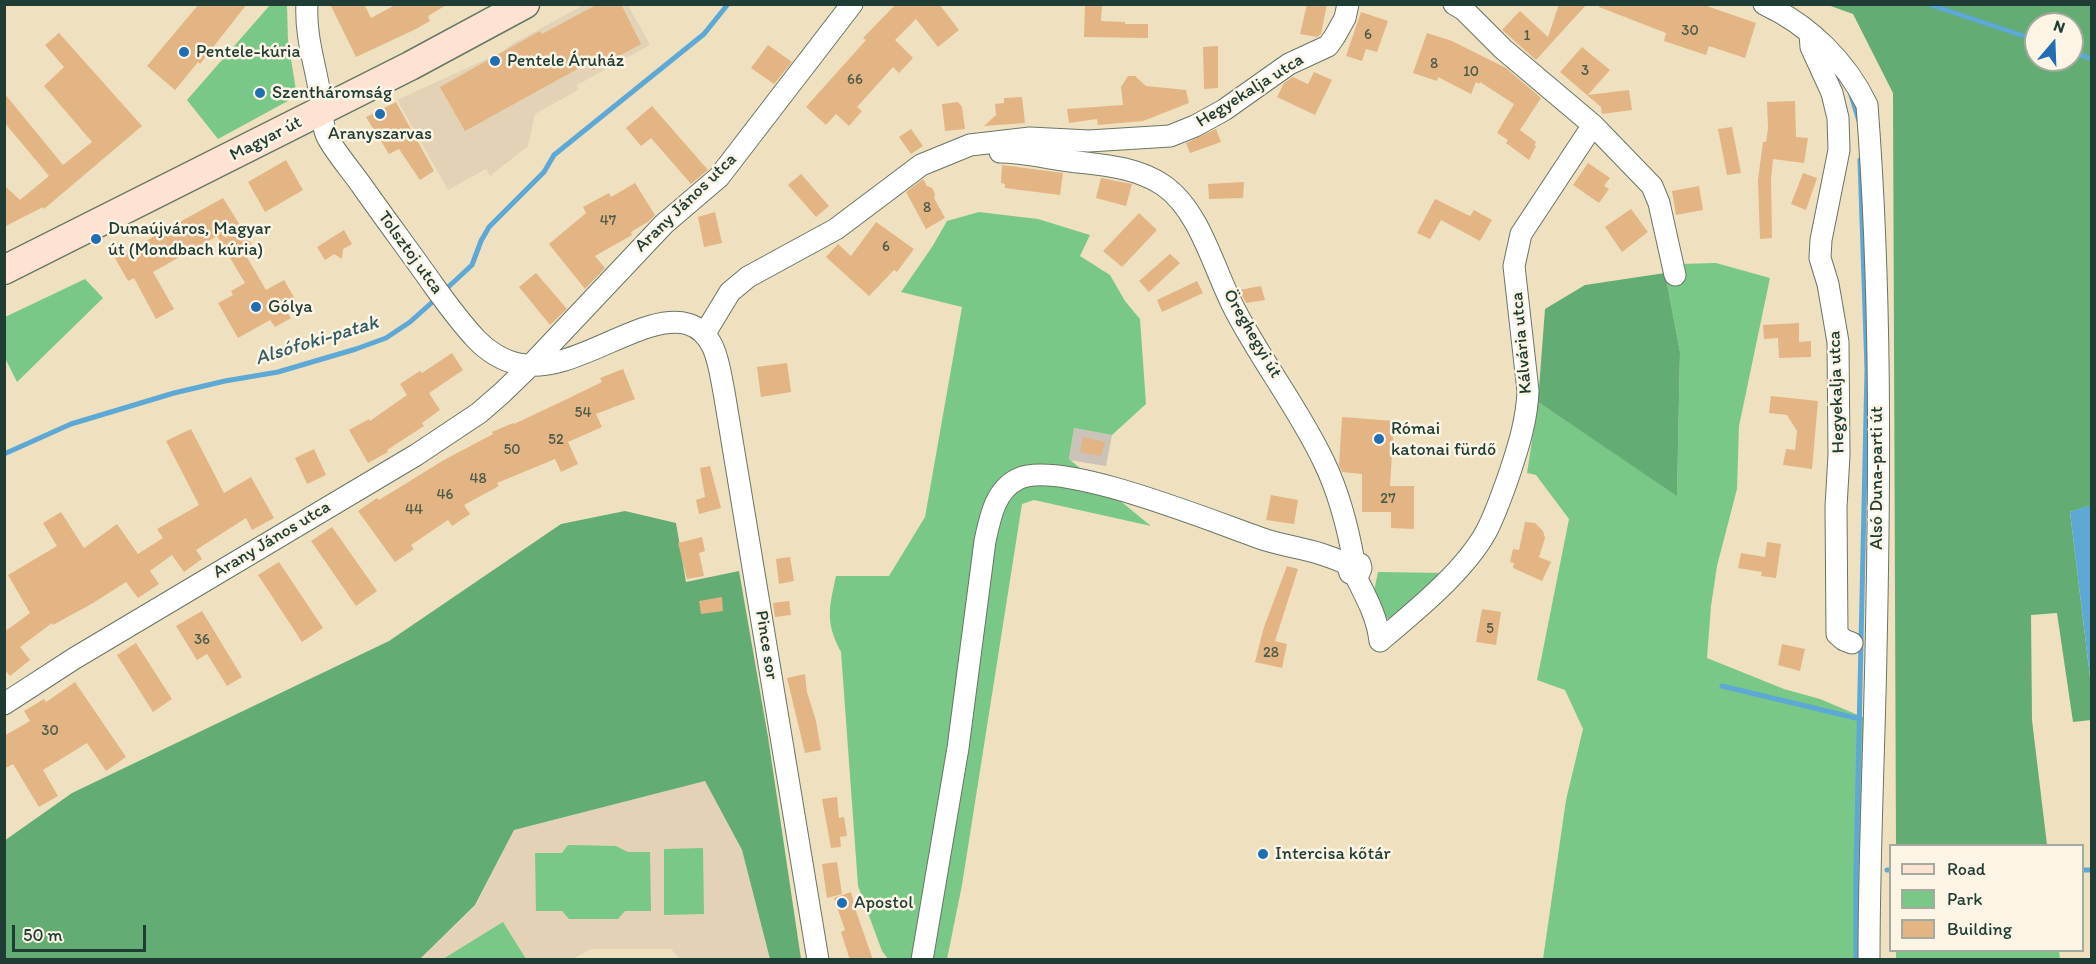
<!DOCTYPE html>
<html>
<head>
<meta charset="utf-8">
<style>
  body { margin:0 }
  #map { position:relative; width:2096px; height:964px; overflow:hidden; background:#efe1c0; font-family:Itim,sans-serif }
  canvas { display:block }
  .frame { position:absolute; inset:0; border:6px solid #1f3d34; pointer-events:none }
  .legend { position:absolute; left:1889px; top:844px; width:195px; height:108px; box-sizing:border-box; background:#fcf5e5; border:2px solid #a4ab9e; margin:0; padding:8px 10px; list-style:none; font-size:18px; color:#1f3d34 }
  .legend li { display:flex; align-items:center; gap:12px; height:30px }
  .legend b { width:30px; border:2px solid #a4ab9e }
  .north { position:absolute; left:2024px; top:12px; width:60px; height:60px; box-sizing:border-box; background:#fcf5e5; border:2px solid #a4ab9e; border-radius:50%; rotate:19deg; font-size:16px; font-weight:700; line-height:24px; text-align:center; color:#1f3d34 }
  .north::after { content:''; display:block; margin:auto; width:21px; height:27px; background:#1f6fb2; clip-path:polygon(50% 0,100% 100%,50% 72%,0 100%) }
  .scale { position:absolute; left:12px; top:925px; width:134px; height:27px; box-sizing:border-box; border:3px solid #1f3d34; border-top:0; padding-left:8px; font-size:18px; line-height:21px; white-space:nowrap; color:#1f3d34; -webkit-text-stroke:4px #fcf5e5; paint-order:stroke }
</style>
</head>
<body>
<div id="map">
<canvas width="2096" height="964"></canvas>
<div class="frame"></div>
<ul class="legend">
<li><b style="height:8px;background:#fee3d2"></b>Road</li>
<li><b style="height:16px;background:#7ac888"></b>Park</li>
<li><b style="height:16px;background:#e3b484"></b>Building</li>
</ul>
<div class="north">N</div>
<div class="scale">50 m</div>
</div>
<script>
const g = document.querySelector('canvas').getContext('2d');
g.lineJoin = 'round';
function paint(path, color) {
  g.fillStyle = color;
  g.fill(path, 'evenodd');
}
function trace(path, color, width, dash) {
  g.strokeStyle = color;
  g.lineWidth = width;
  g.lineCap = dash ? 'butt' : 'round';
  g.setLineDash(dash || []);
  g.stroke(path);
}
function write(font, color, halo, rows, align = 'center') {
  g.font = font + ' Itim,sans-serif';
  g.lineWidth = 5;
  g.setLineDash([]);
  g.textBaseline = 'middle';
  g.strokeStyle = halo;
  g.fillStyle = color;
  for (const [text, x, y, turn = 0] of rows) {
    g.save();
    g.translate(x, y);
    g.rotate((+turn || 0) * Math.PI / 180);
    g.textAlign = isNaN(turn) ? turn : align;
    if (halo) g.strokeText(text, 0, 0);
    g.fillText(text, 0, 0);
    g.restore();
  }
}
const built = new Path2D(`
  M584,5h44l22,40 -73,40 1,5 -43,24 -7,32 -38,30 -4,-7 -38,21 -51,-90 105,-48 10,-8z
  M705,781l37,69 28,109h-90l-9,-10h-80l-18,10 -153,1 56,-55 38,-75z`);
const industrial = new Path2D(`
  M1074,428l38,7 -6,31 -37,-6z`);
const green = new Path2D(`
  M270,5h17l1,36 9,55 -79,43 -31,-39z
  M979,212l59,7 52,16 -10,21 30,19 15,26 15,18 6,85 -34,31 -38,-7 -5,31 82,67 -117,-26 -12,4 -60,381 -15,74h-59l-6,-8 -24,-65 -17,-234c-16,-30 -12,-44 -5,-76h53l36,-59 37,-210 -61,-15 31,-45 15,-26z
  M1716,263l54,15 -31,148 -2,63 -20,77 -6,40 -4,52 77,31 36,10 45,19 -2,241h-320l23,-159 17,-71 -18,-39 -28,-10 32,-161 -33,-44 -9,-2 11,-71 139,93 3,-143 -15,-79 14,-9z
  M85,279l18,19 -86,84 -12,-24v-41z
  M1378,572l70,1 -57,46 -5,-1 -12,-27z
  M568,845l48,1 12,6h22l1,59h-26l-7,8h-49l-7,-8h-26l-1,-58h27z
  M703,848l1,66 -40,1v-66z
  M503,922l23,37h-83z
  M1896,951h163l1,8h-164z`);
const forest = new Path2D(`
  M1828,5h263l1,500 -22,7 21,173v35l-18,2 -16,-109 -26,2 1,105 15,125h-151l-3,-752 -40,-79zM2036,24h36v36h-36z
  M1665,273l15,79 -3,144 -139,-94 7,-93 40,-24z
  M625,511l51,12 10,59 53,-11 29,166 33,222h-31l-28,-109 -37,-69 -191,49 -39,75 -55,54h-415l-1,-118 68,-48 317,-152 172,-117z`);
const water = new Path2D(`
  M2091,505h1l-1,180 -21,-173z`);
const stream = new Path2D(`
  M1928,4l108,36
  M2072,52l20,7
  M1851,95l8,26
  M445,290l27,-25 9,-24 8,-14 55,-55 10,-17 150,-121 24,-30
  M4,454l67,-30 103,-31 51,-12 53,-9 78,-23 30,-11 24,-16 28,-25
  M1722,686l138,33
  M1887,870h3
  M2082,870h10
  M1856,960v-90l11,-500 -7,-210`);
const building = new Path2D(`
  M199,4h48l-47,60 -2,-2 -23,28 -28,-24z
  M330,4h34l7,14 26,-14h51l-20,12 2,5 -14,8 -60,28z
  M598,4h23l20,40 -48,26 -5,-7 -123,68 -25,-44 100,-56 2,3z
  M896,4h43l20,26 -21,17 -22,-28 -21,21 18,18 -14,15 -6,-6 -36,40 5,4 -13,15 -13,-12 -10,11 -20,-18 60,-67 -3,-2z
  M1307,4h20l-6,30 -4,3 -17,-3z
  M1559,4h28l-51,56 -34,-30 18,-19 28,26z
  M1600,4h101l55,19 -11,35 -36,-12 -3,9 -42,-14 2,-8 -67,-26z
  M1085,5h17l-1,16 24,1v2h23v14l-64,-1z
  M1361,12l27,9 -11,31 -11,-3 -4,12 -16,-5z
  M59,33l83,93 -98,83 -1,-2 -39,20v-42l16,15 29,-24 -45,-54v-29l59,72 29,-23 -48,-56 20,-19 -19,-22z
  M1427,33l25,8 54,27 35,30 -21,32 16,12 -2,3 2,1 -7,14 -23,-17 2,-3 -11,-7 17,-29 -34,-22 -1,2 -3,-2 -5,12 -33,-17 -1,4 -24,-8z
  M768,45l24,17 -18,22 -23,-16z
  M1218,46v42l-14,1 -1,-42z
  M1582,47l28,23 -22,25 41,-5 3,20 -30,4 -1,-7 -41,-35z
  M1314,72l18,8 -17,35 -38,-18 7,-14 9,-6 15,7z
  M1128,76h7l11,10 40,4 3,13 -46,18 -45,4 -1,-6 -28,4 -2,-14 56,-4 -2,-18z
  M1022,97l3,26 -41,3 12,-11 -1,-11 9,-1v-5z
  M1795,101l1,36 12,1 -4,25 -31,-4 -2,20 1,59 -12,1 -2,-59 5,-38h3l2,-14 -1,-26z
  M396,102l38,69 -14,9 -21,-31 -10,5 -23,-37z
  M958,102l4,5 3,22 -20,2 -3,-27z
  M652,106l56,64 -17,14 -40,-46 -10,8 -15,-18z
  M1732,127l9,46 -14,2 -9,-46z
  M911,129l12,17 -12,8 -12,-17z
  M1216,129l5,13 -31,11 -4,-10z
  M286,160l17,30 -38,22 -17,-30z
  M1588,163l22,15 -6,8 5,3 -10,14 -26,-18z
  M1002,165l61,8 -3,22 -55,-7v-4l-4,-1z
  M1803,173l14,5 -11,32 -15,-6z
  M801,174l28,32 -13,11 -28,-32z
  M1101,178l31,6 -6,22 -30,-8z
  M923,179l4,7 5,2 3,6 -1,4 11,20 -19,11 -20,-37z
  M1244,182l-1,16 -34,1 -1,-15z
  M635,183l20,32 -6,6 -18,11 1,3 -37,21 10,12 -20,21 -36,-45 37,-31 -3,-6 26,-14 2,4z
  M1699,186l4,24 -27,5 -4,-24z
  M223,198l31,50 -9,6 21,36 18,-10 14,24 -12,7 5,7 -16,9 -5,-7 -32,18 -20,-35 15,-8 -2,-4 14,-8 -28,-47 -64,36 21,37 -18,10 -22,-41 -6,3 -13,-23z
  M1435,199l35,17 4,-6 18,10 -12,21 -39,-21 -11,19 -13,-6z
  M1631,209l17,23 -26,20 -17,-25z
  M715,212l7,31 -18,4 -6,-30z
  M1139,213l18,17 -35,37 -19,-16z
  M876,222l38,27 -17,23 -3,-2 -25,26 -43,-39 12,-13 13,12z
  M344,230l8,14 -9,5 -1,10 -8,-5 -9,6 -8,-13z
  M1170,254l10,9 -31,29 -10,-11z
  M536,273l31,36 -17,16 -31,-38z
  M1197,281l6,12 -41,19 -5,-12z
  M1261,286l4,14 -19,3 -7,-13z
  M1799,323v19l12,-1v16l-32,1 -1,-20 -14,1 -1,-14z
  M452,353l11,17 -34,23 11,17 -18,13 2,3 -37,24 1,2 -20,11 -19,-33 20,-11 1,2 37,-26 -7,-11 20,-13 2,2z
  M787,363l4,29 -30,5 -4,-30z
  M623,369l12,30 -39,15 6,13 -34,15 10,22 -17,8 -6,-13 -58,24 2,3 -35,19 6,9 -18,12 -4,-6 -37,25 3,4 -19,13 -37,-51 19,-13 2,2 65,-40 49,-26 -1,-2 21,-9 1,1 51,-24 37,-18 -2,-4z
  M1771,396l47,5 -6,68 -29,-4 3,-16 9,1 2,-19 -10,-16 -18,-2z
  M1342,417l52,4 -4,65h24v43l-23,-1v-16h-29v-38l-20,-2 -3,-7z
  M191,429l33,64 27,-16 23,41 -22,12 -6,-12 -50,32 6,9 -18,13 -12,-17 -22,16 9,13 -21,14 -12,-16 -33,21 -40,22 -1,-2 -32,24 10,13 -20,16 -6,-7v-42l3,3 23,-17 -22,-38 49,-29 -14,-23 18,-11 23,36 33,-24 21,30 25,-16 -6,-9 42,-24 -33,-64z
  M1083,437l22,5 -4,14 -21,-4z
  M314,449l12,26 -19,9 -12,-26z
  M710,466l11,42 -22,6 -3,-14 9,-3 -5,-29z
  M1271,495l27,5 -4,24 -28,-4z
  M1525,522l10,1 8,8 2,7 -6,19 12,5 -9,19 -29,-13 1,-5 -4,-1 3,-13 6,1z
  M332,527l45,64 -21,15 -45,-65z
  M702,537l3,14 -6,2 5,23 -17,3 -9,-36z
  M1767,542l14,2 -5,34 -15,-2 1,-4 -24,-4 3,-15 24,4z
  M790,557l4,24 -15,3 -3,-25z
  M279,562l44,66 -21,14 -44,-67z
  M1287,566l11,3 -23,72 12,3 -5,24 -27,-6 9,-35z
  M722,597l1,14 -22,3 -2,-13z
  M789,601l2,14 -16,2 -2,-14z
  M1482,609l19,3 -5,33 -20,-3z
  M202,611l40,66 -15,9 -20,-32 -10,6 -21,-34z
  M136,643l36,56 -19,13 -36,-57z
  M1782,644l23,5 -5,22 -22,-6z
  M805,674l2,18 9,29 5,29 -16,3 -18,-75z
  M75,682l51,75 -20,14 -19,-28 -44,27 15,26 -19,11 -26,-43 -9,5v-33l26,-15 -6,-10 20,-12 2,3z
  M837,797l2,21 5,-1 3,19 -7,1 1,10 -10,1 -9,-49z
  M837,862l5,32 -15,4 -5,-34z
  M851,892l5,19 17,49h-23l-9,-28 4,-2 -11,-32z`);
const street = new Path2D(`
  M307,4c-2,31 8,60 13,90 3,12 1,28 6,40 4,12 28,40 36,52 24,34 48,66 72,100 13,18 27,37 42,53 11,12 27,22 43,25 56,11 123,-53 169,-40 29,9 31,44 36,68l94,568
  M1454,4l10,6 39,39 90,76 59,61 7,17 16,72
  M1764,4c45,21 82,57 103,101 14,181 13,364 9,546 -2,103 -7,205 -7,309
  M1810,33l1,14 21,46 6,25 1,32 -18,90 -1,18 8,26 10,58 1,113 -3,52 1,127 7,6 8,3
  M1000,152c22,0 42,5 63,8 34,5 70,5 100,25 38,26 51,86 72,125 27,52 64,99 89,152 15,31 24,66 30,100l6,2 1,4 -2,5
  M705,333l25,-41 18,-15 88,-48 85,-64 49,-20 60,-7 59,3 81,-5 25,-10 29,-16 65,-46 39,-18 7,-10 10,-18 3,-14
  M1348,567l2,6 5,2c11,22 22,41 25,66
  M1380,641c35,-30 84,-69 106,-109 10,-19 17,-40 24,-60 9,-27 17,-53 18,-81l-14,-125 7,-32 72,-109
  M4,704l71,-46 341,-203 63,-42 23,-20 29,-28 133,-141 55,-47 133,-173
  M922,960l36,-212 27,-207c5,-23 10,-51 33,-62 42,-21 200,45 248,61 30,9 53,10 83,25`);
const secondary = new Path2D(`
  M4,270l406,-204 115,-62`);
const markers = [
  [184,52,6,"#1f6fb2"],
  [495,61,6,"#1f6fb2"],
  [260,93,6,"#1f6fb2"],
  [380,114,6,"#1f6fb2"],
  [96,239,6,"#1f6fb2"],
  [256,307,6,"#1f6fb2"],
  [1379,439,6,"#1f6fb2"],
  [1263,854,6,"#1f6fb2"],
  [842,903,6,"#1f6fb2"]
];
const numberNames = [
  ["30",1690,31],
  ["6",1368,35],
  ["1",1527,36],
  ["8",1434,64],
  ["3",1585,71],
  ["10",1471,72],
  ["66",855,80],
  ["8",927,208],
  ["47",608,221],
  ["6",886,247],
  ["54",583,413],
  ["52",556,440],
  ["50",512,450],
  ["48",478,479],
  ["46",445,495],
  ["27",1388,499],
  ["44",414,510],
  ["5",1490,629],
  ["36",202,640],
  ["28",1271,653],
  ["30",50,731]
];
const poiNames = [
  ["Pentele-kúria",196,52],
  ["Pentele Áruház",507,61],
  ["Szentháromság",272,93],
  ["Aranyszarvas",380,134,"center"],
  ["Dunaújváros, Magyar",108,229],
  ["út (Mondbach kúria)",108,250],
  ["Gólya",268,307],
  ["Római",1391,429],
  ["katonai fürdő",1391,450],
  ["Intercisa kőtár",1275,854],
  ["Apostol",854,903]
];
const streetNames = [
  ["Hegyekalja utca",1250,91,-32],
  ["Magyar út",266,139,-27],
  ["Arany János utca",686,203,-44],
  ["Tolsztoj utca",410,253,54],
  ["Öreghegyi út",1252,334,60],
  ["Kálvária utca",1522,343,-95],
  ["Hegyekalja utca",1837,392,-92],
  ["Alsó Duna-parti út",1877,478,-90],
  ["Arany János utca",272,540,-31],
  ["Pince sor",766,645,81]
];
const waterNames = [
  ["Alsófoki-patak",317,341,-17]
];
paint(built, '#e3d2b5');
paint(industrial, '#cbc3b8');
paint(green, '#7ac888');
paint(forest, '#63ac74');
paint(water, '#5ea8d5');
trace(stream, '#5ea8d5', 5);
paint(building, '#e3b484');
trace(street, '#687665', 23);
trace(secondary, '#687665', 31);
trace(street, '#fff', 21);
trace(secondary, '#fee3d2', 28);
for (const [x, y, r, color] of markers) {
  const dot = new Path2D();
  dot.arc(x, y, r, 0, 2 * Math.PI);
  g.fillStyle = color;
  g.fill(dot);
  trace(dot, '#fcf5e5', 2);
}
write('15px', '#505b48', null, numberNames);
write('18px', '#1f3d34', '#fcf5e5', poiNames, 'left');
write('18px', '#1f3d34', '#fcf5e5', streetNames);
write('italic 20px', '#325d64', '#fcf5e5', waterNames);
</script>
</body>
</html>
